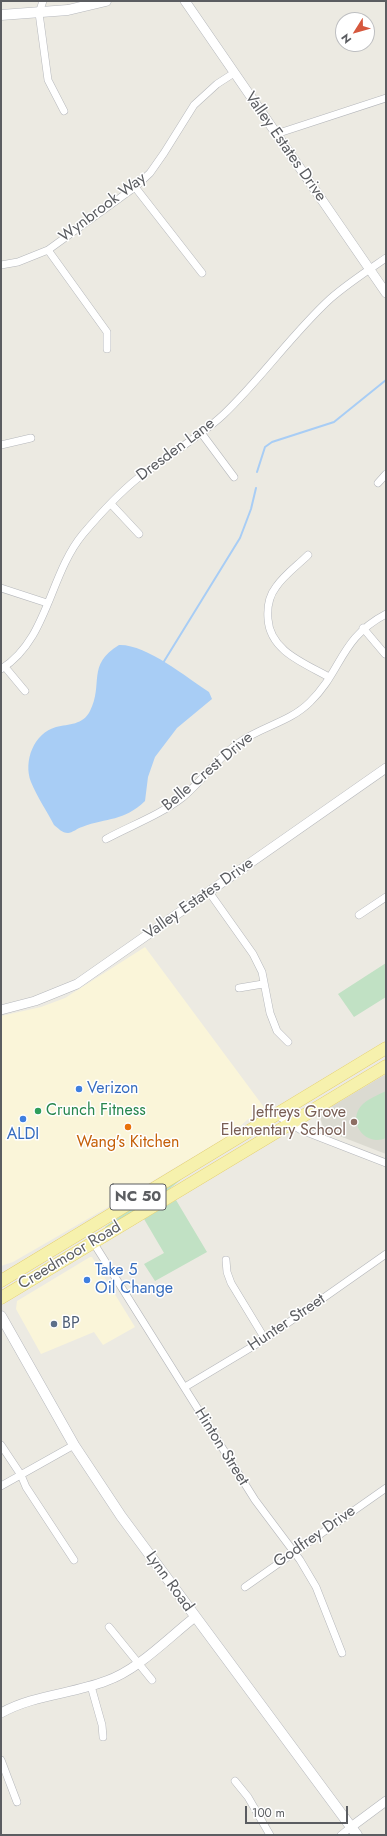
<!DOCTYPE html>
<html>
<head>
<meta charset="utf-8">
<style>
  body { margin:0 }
  #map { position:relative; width:387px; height:1836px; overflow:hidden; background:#eceae2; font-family:Jost,sans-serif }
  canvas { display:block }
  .frame { position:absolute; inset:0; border:2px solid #5b5d61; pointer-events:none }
  .north { position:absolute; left:335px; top:12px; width:40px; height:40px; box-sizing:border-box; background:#fff; border:1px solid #bdbec0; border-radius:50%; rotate:233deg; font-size:11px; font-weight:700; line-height:16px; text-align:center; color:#5b5d61 }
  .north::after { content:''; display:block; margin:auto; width:14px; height:18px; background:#d6583e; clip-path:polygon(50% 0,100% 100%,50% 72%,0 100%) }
  .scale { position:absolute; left:245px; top:1806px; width:103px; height:18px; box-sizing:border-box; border:2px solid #5b5d61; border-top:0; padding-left:5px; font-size:12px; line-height:14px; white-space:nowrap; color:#5b5d61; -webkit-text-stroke:3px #fff; paint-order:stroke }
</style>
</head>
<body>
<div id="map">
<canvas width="387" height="1836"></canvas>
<div class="frame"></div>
<div class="north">N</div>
<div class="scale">100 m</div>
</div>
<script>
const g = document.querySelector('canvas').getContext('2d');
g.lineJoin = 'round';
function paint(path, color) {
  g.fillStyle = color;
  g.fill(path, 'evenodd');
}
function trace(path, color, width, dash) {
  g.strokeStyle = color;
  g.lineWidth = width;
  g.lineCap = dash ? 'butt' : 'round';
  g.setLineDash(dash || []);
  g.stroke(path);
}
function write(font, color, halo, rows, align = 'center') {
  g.font = font + ' Jost,sans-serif';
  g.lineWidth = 3;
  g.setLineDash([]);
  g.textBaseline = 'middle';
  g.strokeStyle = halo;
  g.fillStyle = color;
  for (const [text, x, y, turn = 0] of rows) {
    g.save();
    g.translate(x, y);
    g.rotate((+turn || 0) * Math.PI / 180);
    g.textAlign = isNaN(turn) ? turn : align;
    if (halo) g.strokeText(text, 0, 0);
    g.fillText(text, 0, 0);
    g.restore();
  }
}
const commercial = new Path2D(`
  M145,947l121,163 -19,10 -14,13 -97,58 -123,71 -12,4v-250l40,-9 24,-9z
  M90,1257h2l43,70 -32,18 -9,-13 -53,22 -25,-45 1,-8z`);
const education = new Path2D(`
  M386,1074v80l-62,-24 -5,-16z`);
const green = new Path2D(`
  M386,963v34l-32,20 -16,-23z
  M386,1091v47c-20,9 -39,-15 -25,-32 6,-7 17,-11 25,-15z
  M184,1177l-23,19 -55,33 -1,-2 42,-30z
  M176,1200l31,52 -52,29 -11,-17 20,-11 -20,-34z`);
const water = new Path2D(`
  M119,645c27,-1 67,32 90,47l3,7 -35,29 -22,29 -7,20 -3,24c-22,21 -37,16 -63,26 -4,1 -10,6 -14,6 -6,0 -10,-5 -14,-8 -7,-14 -17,-28 -23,-43 -8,-21 3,-49 25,-55 13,-3 27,-2 34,-16 14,-27 -4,-46 29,-66z`);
const stream = new Path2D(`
  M257,472l8,-25 7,-5 62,-20 52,-42
  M163,663l77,-125 11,-29 5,-21`);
const minor = new Path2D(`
  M43,1l-4,12 9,67 16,31
  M276,134l110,-36
  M135,187l67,86
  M48,250l59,82v17
  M1,265l17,-3 30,-12 87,-63 15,-14 14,-20 30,-48 23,-21 17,-11
  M202,434l32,43
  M1,445l30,-7
  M378,483l8,-9
  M111,504l28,30
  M308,555c-10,10 -24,20 -32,32 -7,9 -9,20 -8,32 2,32 36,44 61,58
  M1,588l46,15
  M363,628l22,26
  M5,667l20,24
  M1,669c47,-29 48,-94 82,-135 17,-20 35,-40 55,-56 28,-22 59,-39 85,-63 38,-36 68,-80 107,-116 17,-15 37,-28 56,-41
  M106,839c26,-14 54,-24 77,-42 20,-17 35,-40 57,-55 23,-16 50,-20 70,-40 32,-31 30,-64 76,-88
  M209,892l44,62 9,18 8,41 7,18 11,11
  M359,915l27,-18
  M239,988l24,-4
  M275,1114l26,16 85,33
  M93,1242l162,258 45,60 16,27 26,66
  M226,1260l1,12 4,11 34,56
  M185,1387l80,-48 121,-85
  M1,1445l20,30 5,12 48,73
  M1,1486l73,-41
  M245,1587l141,-99
  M109,1627l43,53
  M91,1686l11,39 1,12
  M1,1760l16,42
  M235,1781l13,16 22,38
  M341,1835l10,-8`);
const tertiary = new Path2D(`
  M185,1l201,292
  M1,1010l34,-9 42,-17 309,-216
  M1,1713c32,-18 71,-19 105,-32 32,-11 62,-43 89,-64
  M351,1827l35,-26`);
const secondary = new Path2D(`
  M1,15l67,-5 38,-9
  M1,1316l73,129 47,71 236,319`);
const primary = new Path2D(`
  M1,1281l385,-233
  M1,1298l385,-232`);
const markers = [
  [79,1089,4,"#3f7fe0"],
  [38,1111,4,"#2e9e5b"],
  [23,1119,4,"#3f7fe0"],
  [354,1122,4,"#8d6e63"],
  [128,1127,4,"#e8710a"],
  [87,1280,4,"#3f7fe0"],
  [54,1324,4,"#5c6f8a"]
];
const shields = [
  [138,1197,56]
];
const shieldNames = [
  ["NC 50",138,1197]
];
const streetNames = [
  ["Valley Estates Drive",285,147,55],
  ["Wynbrook Way",103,208,-37],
  ["Dresden Lane",176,450,-37],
  ["Belle Crest Drive",208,772,-40],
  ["Valley Estates Drive",199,899,-35],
  ["Creedmoor Road",70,1256,-31],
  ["Hunter Street",287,1323,-34],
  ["Hinton Street",221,1447,58],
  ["Godfrey Drive",315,1537,-35],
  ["Lynn Road",169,1582,54]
];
const shopNames = [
  ["Verizon",87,1089],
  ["ALDI",23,1135,"center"],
  ["Take 5",95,1271],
  ["Oil Change",95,1289]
];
const leisureNames = [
  ["Crunch Fitness",46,1111]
];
const educationNames = [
  ["Jeffreys Grove",346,1113],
  ["Elementary School",346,1131]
];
const foodNames = [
  ["Wang's Kitchen",128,1143]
];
const serviceNames = [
  ["BP",62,1324]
];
paint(commercial, '#faf5d9');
paint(education, '#dbdad1');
paint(green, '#c1e1c4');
paint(water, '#a8cdf5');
trace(stream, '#a8cdf5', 2);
trace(minor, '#b5b7bb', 8);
trace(tertiary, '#b5b7bb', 10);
trace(secondary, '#b6b8bd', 11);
trace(primary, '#e2cb65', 13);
trace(minor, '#fff', 7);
trace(tertiary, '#fff', 9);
trace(secondary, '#fff', 10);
trace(primary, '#f6f1ad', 12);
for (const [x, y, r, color] of markers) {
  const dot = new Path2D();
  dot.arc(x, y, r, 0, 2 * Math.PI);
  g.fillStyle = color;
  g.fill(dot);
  trace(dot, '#fff', 1.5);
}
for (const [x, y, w] of shields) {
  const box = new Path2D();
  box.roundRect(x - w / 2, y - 13, w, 26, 3);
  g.fillStyle = '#fff';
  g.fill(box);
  trace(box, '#5b5d61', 1);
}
write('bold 15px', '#5b5d61', null, shieldNames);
write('16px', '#5b5d61', '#fff', streetNames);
write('16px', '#366cbe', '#fff', shopNames, 'left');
write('16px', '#27864d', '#fff', leisureNames, 'left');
write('16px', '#785e54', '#fff', educationNames, 'right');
write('16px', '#c56008', '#fff', foodNames);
write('16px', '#4e5e75', '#fff', serviceNames, 'left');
</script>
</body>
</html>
